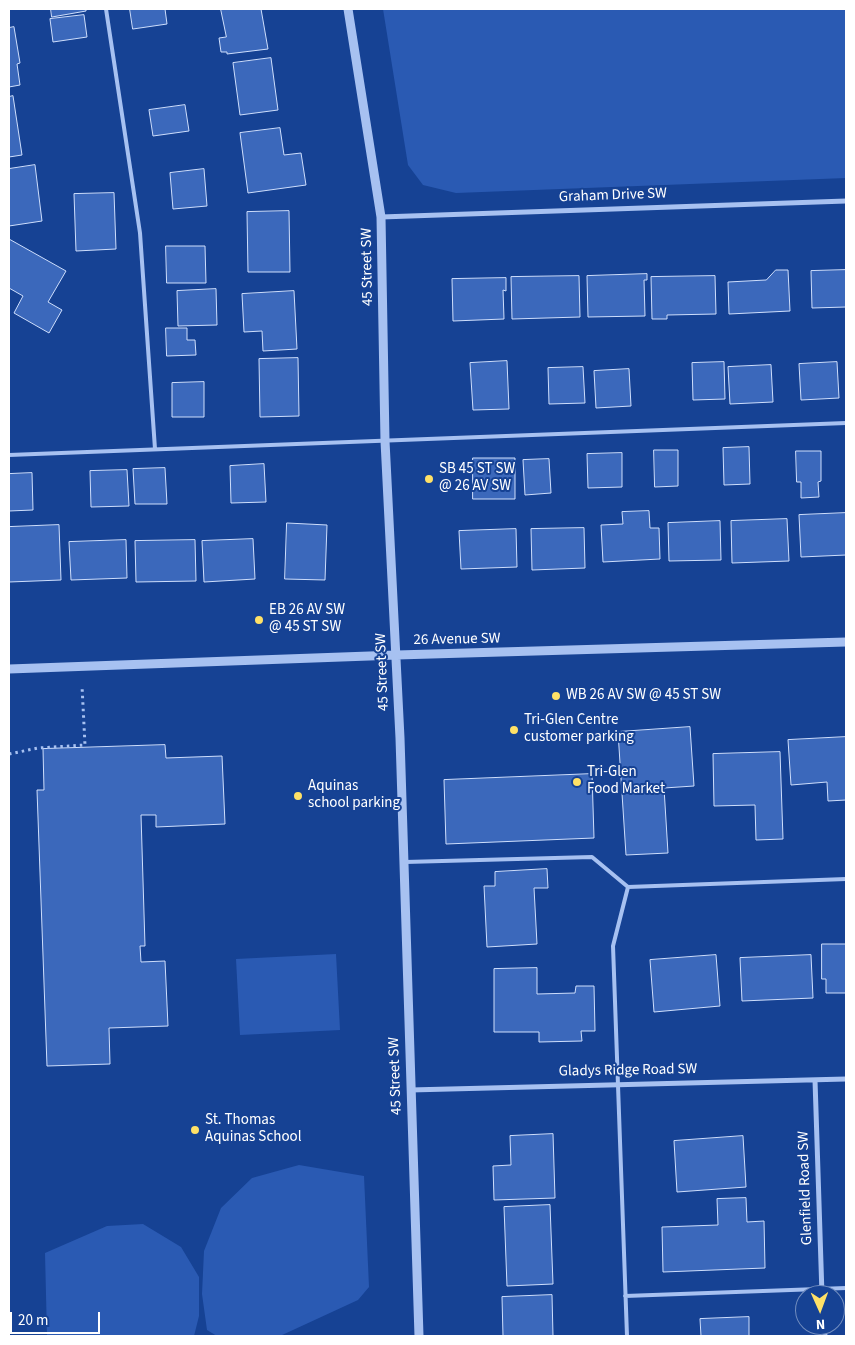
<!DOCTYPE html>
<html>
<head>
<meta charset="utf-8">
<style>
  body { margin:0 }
  #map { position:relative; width:855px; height:1345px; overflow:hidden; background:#164294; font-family:"Source Sans 3",sans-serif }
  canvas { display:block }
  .frame { position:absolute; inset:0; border:10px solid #fff; pointer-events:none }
  .north { position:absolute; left:795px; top:1285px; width:50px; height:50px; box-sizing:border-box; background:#164294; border:1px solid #738ebf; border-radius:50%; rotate:178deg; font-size:14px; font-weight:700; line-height:20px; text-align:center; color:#fff }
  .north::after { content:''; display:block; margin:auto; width:18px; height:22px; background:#ffe167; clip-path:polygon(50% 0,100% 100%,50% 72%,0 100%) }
  .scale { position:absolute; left:10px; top:1312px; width:90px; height:22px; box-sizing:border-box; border:2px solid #fff; border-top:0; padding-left:6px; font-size:15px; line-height:18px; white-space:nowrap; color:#fff; -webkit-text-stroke:4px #164294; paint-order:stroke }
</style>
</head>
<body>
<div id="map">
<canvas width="855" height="1345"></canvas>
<div class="frame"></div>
<div class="north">N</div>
<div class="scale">20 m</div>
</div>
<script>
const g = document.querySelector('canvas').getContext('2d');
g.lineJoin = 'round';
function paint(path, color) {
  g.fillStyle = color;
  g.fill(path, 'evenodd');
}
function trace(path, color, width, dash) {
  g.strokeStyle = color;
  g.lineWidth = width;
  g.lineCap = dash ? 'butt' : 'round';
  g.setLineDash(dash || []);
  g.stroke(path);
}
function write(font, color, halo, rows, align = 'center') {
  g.font = font + ' "Source Sans 3",sans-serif';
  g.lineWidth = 4;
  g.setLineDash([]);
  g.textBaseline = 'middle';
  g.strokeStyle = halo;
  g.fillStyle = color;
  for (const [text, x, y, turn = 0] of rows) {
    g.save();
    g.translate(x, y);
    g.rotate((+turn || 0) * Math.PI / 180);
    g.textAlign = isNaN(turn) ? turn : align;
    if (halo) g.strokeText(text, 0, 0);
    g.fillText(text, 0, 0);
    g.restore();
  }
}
const green = new Path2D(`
  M383,9h463v169l-390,15 -33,-8 -15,-20z
  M336,954l4,76 -100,5 -4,-76z
  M299,1165l65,11 5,111 -11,13 -78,36h-63l-10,-6 -5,-36 2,-43 17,-43 31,-30z
  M143,1224l38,23 18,30v39l-5,20h-147l-2,-83 62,-27z`);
const building = new Path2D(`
  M51,9h35v2l-34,6z
  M130,9h35l2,15 -34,5z
  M221,9h40l7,40 -41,5v-2h-6l-2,-14 7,-1z
  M84,15l3,22 -34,5 -3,-23z
  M14,27l6,36 -3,1 3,21 -11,2v-59z
  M271,58l7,52 -38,5 -7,-52z
  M13,96l9,59 -13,2v-60z
  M185,105l4,26 -36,5 -4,-26z
  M280,128l4,27 17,-2 5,32 -58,8 -8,-60z
  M35,165l7,56 -33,5v-57z
  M204,169l3,37 -34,3 -3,-36z
  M114,193l2,56 -40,2 -2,-57z
  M289,211l1,61h-42l-1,-60z
  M9,239l57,32 -18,31 14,8 -13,23 -35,-20 9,-17 -14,-8z
  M166,246h39l1,37h-39z
  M776,270h12l2,41 -61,3 -1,-32 38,-2z
  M846,270v37l-34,1 -1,-37z
  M647,274v6h-3l1,36 -57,1 -1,-41z
  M579,276l1,41 -68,2 -1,-42z
  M715,276l1,38 -49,1v4h-15l-1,-42z
  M506,278v13l-3,-1 1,29 -51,2 -1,-42z
  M216,289l1,36 -39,1 -1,-35z
  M294,291l3,58 -34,2 -1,-20 -18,1 -2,-38z
  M166,328h21v12h8l1,15 -29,1z
  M298,358l1,58 -39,1 -1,-58z
  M507,361l2,48 -36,1 -3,-47z
  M724,362l1,37 -32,1 -1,-37z
  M837,362l2,36 -38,2 -2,-36z
  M771,365l2,37 -43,2 -2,-37z
  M583,367l2,36 -36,1 -1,-36z
  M629,369l2,37 -35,2 -2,-37z
  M204,382v35h-32v-34z
  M749,447l1,37 -26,1 -1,-37z
  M654,450h24v36l-23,1z
  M796,451h25v30l-3,1 1,15 -18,1v-16h-4z
  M622,453v34l-34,1 -1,-34z
  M473,458h42v41h-42z
  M549,459l2,34 -26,2 -2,-35z
  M264,464l2,38 -35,1 -1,-37z
  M165,468l2,36h-32l-2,-35z
  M127,470l2,36 -38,1 -1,-36z
  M32,473l1,37 -24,1v-37z
  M649,511l1,17h9l1,31 -57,3 -2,-37 22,-1 -1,-12z
  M846,513v42l-45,2 -2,-42z
  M787,519l2,42 -57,2 -1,-42z
  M720,521l1,39 -52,1 -1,-38z
  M287,523l40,2 -2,55 -40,-1z
  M59,525l2,55 -52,2v-55z
  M584,528l1,40 -53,2 -1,-41z
  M516,529l1,38 -56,2 -2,-38z
  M253,539l2,40 -51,3 -2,-41z
  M126,540l1,38 -56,2 -2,-38z
  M195,540l1,41 -60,1 -1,-41z
  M690,727l4,59 -30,2 4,65 -42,2 -8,-123z
  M846,737v63l-18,1 -1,-19 -36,3 -3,-45z
  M165,745l1,13 56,-2 3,68 -69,3v-12h-15l4,131h-5l1,16 24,-1 3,65 -59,2 1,36 -63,2 -10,-276h7l-1,-41z
  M780,752l3,87 -27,1 -1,-35 -41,1 -1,-52z
  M592,774l2,64 -148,6 -2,-64z
  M547,869l1,19h-14l3,56 -50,3 -3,-61h11v-14z
  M822,944h24v49h-20v-14h-4z
  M716,955l4,51 -66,6 -4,-52z
  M811,955l2,43 -71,3 -2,-43z
  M537,968v26l38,-1 1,-7h18l1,45h-14l1,10 -43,1v-10h-45v-63z
  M553,1134l2,64 -61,2 -1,-34 18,-1 -1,-29z
  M743,1136l3,51 -69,5 -3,-51z
  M746,1198l1,24 17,-1 1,47 -102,4 -1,-45 56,-2 -1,-26z
  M550,1205l3,79 -46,2 -3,-79z
  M552,1295l1,41h-50l-1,-39z
  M749,1317v19h-48l-1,-17z`);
const path = new Path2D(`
  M9,754l29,-6 47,-3 -3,-59`);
const service = new Path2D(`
  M106,9l34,224 15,216
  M9,455l837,-32
  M405,862l187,-5 36,30 -15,59 14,390
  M628,887l218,-8
  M625,1296l221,-8`);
const minor = new Path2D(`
  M381,217l465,-16
  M815,1080l7,215
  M410,1090l436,-11
  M824,1325l1,11`);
const tertiary = new Path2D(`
  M348,9l33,208 4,224 15,297 19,598
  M9,669l388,-14 449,-13`);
const markers = [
  [429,479,5,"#ffe167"],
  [259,620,5,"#ffe167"],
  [556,696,5,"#ffe167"],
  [514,730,5,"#ffe167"],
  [577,782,5,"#ffe167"],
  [298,796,5,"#ffe167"],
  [195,1130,5,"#ffe167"]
];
const streetNames = [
  ["Graham Drive SW",613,196,-2],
  ["45 Street SW",368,267,-91],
  ["26 Avenue SW",457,640,-1],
  ["45 Street SW",383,672,-92],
  ["Gladys Ridge Road SW",628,1071,-1],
  ["45 Street SW",396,1076,-92],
  ["Glenfield Road SW",806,1188,-92]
];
const poiNames = [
  ["SB 45 ST SW",439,470],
  ["@ 26 AV SW",439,487],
  ["EB 26 AV SW",269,611],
  ["@ 45 ST SW",269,628],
  ["WB 26 AV SW @ 45 ST SW",566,696],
  ["Tri-Glen Centre",524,721],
  ["customer parking",524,738],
  ["Tri-Glen",587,773],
  ["Food Market",587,790],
  ["Aquinas",308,787],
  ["school parking",308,804],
  ["St. Thomas",205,1121],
  ["Aquinas School",205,1138]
];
paint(green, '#2a5ab3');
paint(building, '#3b68bb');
trace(building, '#cedefc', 1);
trace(path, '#a7c1f1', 3, [2.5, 4]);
trace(service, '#a7c1f1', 4);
trace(minor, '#a7c1f1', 5);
trace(tertiary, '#a7c1f1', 9);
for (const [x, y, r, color] of markers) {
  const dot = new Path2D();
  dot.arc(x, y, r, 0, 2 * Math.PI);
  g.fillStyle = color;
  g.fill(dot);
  trace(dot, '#164294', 2);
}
write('15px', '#fff', '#164294', streetNames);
write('15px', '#fff', '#164294', poiNames, 'left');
</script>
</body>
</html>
